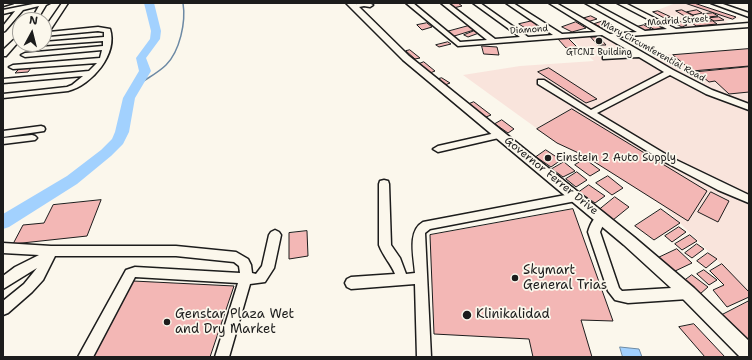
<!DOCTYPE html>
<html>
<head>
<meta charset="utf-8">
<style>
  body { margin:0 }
  #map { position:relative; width:752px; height:360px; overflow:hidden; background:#fbf7ec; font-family:"Shantell Sans",sans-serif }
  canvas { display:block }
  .frame { position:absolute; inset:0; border:4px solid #1c1c1c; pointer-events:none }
  .north { position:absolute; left:12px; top:12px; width:40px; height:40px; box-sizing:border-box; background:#fbf7ec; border:1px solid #a29f99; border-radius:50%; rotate:7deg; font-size:11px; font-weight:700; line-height:16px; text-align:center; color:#1c1c1c }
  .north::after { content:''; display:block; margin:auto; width:14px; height:18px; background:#1c1c1c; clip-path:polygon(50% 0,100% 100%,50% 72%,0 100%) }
</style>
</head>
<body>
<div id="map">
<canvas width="752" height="360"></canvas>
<div class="frame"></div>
<div class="north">N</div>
</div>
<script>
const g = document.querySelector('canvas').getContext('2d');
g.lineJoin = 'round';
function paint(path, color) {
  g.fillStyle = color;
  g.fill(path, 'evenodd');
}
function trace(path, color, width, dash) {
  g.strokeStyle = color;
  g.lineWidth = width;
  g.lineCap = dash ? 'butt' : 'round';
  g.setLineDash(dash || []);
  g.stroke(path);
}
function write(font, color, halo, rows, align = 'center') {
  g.font = font + ' "Shantell Sans",sans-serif';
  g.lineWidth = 3.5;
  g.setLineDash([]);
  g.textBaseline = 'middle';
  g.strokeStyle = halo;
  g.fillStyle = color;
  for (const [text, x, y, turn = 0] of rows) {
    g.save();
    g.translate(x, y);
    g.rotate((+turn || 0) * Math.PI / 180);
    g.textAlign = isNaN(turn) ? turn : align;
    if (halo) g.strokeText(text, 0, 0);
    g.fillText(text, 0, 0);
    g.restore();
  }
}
const built = new Path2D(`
  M676,3h18l46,15 -15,3 8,5 -48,3 -33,-17z
  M598,35l7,2 31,20 113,-9v244l-88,-88 -76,-48 -28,-13 -94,-68 57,-9 74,-5 -24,-23z`);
const water = new Path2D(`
  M620,347l19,2 3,8h-19z`);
const stream = new Path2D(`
  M135,87c10,-8 22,-13 31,-22 14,-14 20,-43 17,-62`);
const river = new Path2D(`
  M144,3h10l7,28 -1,8 -14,19 5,13 -16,27 -6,34 -6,12 -12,12 -34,28 -68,43 -6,2v-15l64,-38 34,-26 11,-11 3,-7 8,-34 16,-27 -3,-13 14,-19 1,-8z`);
const building = new Path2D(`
  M458,3l4,3 -9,2 -6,-4z
  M685,3h9l42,14 -3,2z
  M682,10l12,6 -6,2 -12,-7z
  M697,10l5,3 -9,2 -6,-3z
  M658,11l13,6 -5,2 -13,-7z
  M713,13l5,3 -10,1 -5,-3z
  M591,16l6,3 -10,3 -6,-3z
  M671,17l16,8 -5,2 -16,-8z
  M719,17l5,3 -10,1 -5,-3z
  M694,18h10l5,3 -10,1z
  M532,21l11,7 -12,4 -12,-8z
  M603,21l9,4 -9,3 -9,-4z
  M713,21l4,3 -21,2 -4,-3z
  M576,22l10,6 -14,4 -10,-5z
  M654,22l9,5 -8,3 -10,-6z
  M427,23l5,4 -10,3 -5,-5z
  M644,25l7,4 -8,2 -7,-4z
  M468,26l6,4 -23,7 -5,-5z
  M474,31l5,2 -11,4 -4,-2z
  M591,37h8l7,8h-8z
  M568,38l9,9 -11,1 -8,-9z
  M448,42l3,2 -12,3 -3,-2z
  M482,46l15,1 2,8 -15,-1z
  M749,49v17l-57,5 -19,-16z
  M410,50l10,8 -5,1 -9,-8z
  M424,62l11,9 -5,2 -11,-9z
  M749,67v25l-20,2 -14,-13 -6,1 -12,-10z
  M31,68l-3,4 -13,1 4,-4z
  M549,68l48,31 -11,4 -48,-31z
  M442,78l8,5 -5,2 -7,-6z
  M474,102l17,13 -5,2 -17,-13z
  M572,109l135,82 -19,30 -103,-65 -28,-13 -20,-14z
  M502,120l12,9 -6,4 -13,-9z
  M546,150l15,10 -10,7 -15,-10z
  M585,159l15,11 -10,6 -15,-11z
  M564,162l11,9 -12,6 -11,-8z
  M577,172l10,8 -11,7 -10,-8z
  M608,176l15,12 -11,7 -16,-12z
  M589,185l16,11 -10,7 -16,-11z
  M711,192l18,9 -11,21 -20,-10z
  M615,197l14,10 -16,13 -14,-10z
  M101,200l-14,36 -74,8 10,-19 21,-2 9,-18z
  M573,209l40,112 -32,-1 11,37h-59l-4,-18 -95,-5 -4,-99z
  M661,209l19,14 -26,17 -19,-14z
  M679,227l7,5 -14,10 -7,-6z
  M307,231l1,25 -19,3v-26z
  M690,235l7,6 -15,9 -7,-6z
  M697,244l7,5 -12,9 -7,-5z
  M677,249l15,14 -19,9 -15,-14z
  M708,253l9,6 -11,9 -9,-7z
  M722,264l27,28v5l-22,10 -14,-17 11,-5 -14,-14z
  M704,270l13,10 -8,5 -12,-11z
  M692,275l16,12 -8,7 -16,-13z
  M133,281l101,5 -24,71h-117z
  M749,301v37l-2,2 -25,-25z
  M694,324l31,33h-20l-26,-30z`);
const minor = new Path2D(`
  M3,3h10l-10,3z
  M38,3h12l-4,2 -9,15h-6l8,-14 -16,4 -18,21 -2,1v-6l12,-15 -12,3v-4z
  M62,3h6l-19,29 49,-5 12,2c8,25 -18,56 -42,62l-65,7v-4l64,-7 5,-2 11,-9 -80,7v-4l86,-8 8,-8 -84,6 -4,-2 4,-2 87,-7 2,-8 -77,7 -4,-2 4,-2 78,-7v-5l-71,5 -1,-2h13v-2l60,-5v-5l-6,-1 -54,5v-7z
  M360,3h9l4,2 -3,2 -6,-1 -10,2 -3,-2z
  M406,3h7l47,39 27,-2 -46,-37h7l47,36 25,-2 -47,-34h7l48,34 25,-2 -47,-32h7l49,31 34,-2 -47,-29h7l54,31 27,-2 -52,-29h8l52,28 22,-2 -50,-26h8l51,26 73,-6v4l-133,10 57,33 39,20 37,14v6l-43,-16 -36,-19 -73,38 75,45 77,37v8l-31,-13 -53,-28 -127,-78v-4h6l47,30 73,-38 -25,-15 -36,2v-4h3l27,-2 -31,-18 -144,11z
  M711,3h9l29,10v4z
  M20,34v6l-14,16h-3v-6z
  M41,126l3,1 1,2 -1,2 -41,6v-6z
  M500,132l3,1 1,2 -1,2 -65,15 -5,-3 5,-3z
  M32,135l3,1 2,2 -2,2 -32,4v-6z
  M384,180l4,1 1,3 2,61 9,13 6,16 9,-1c-1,-16 -8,-42 8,-51l153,-29 4,1 1,3 -1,3 -4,1 -146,28 -5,4 6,124h-14l-2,-73 -64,5 -4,-2 -2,-4 2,-4 4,-2 44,-3c-4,-10 -12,-18 -16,-29v-61l1,-3z
  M601,214l4,1 1,3 -6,14 19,56 3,3 66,-4 4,2 2,4 -2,4 -4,2 -60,4 -13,-3 -7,-9 -20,-59c2,-7 6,-16 13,-18z
  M275,230l4,2 2,3 -7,33 -9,14 -15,2 -21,73h-14l23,-74 -103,-6 -42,80h-15l48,-87 9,-3 105,6 -1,-7 -5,-4 -58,-6h-121l-12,24 -11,12 -24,21 -5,2v-14l21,-17 13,-16 -34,21v-13l12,-9 24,-12 -36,-2v-10l48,3h125l60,6 12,7 3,6 1,8 4,1 6,-8 7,-31 2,-3z`);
const major = new Path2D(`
  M346,3h9l54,53 225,181 60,51 55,53v16h-9l-58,-59 -58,-53 -221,-185z`);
const markers = [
  [599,41,4,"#1c1c1c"],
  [548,158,4,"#1c1c1c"],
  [515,278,4,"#1c1c1c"],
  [467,315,5,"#1c1c1c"],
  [167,322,4,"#1c1c1c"]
];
const farStreetnames = [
  ["Madrid Street",678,21,-4],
  ["Diamond",529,30,-4],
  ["Mary Circumferential Road",653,51,29]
];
const farPoinames = [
  ["GTCNI Building",599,53]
];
const poiNames = [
  ["Einstein 2 Auto Supply",556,158]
];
const streetNames = [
  ["Governor Ferrer Drive",551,176,39]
];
const nearPoinames = [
  ["Skymart",523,271],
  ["General Trias",523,286],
  ["Genstar Plaza Wet",175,315],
  ["and Dry Market",175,330],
  ["Klinikalidad",476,315]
];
paint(built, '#f9e4dc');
paint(water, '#a2d1fe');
trace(water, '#6c89a4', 1);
trace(stream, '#6c89a4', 1.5);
paint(river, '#a2d1fe');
paint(building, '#f3b7b5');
trace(building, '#1c1c1c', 1);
trace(minor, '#1c1c1c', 3);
trace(major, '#1c1c1c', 3);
paint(minor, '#fbf7ec');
paint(major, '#fbf7ec');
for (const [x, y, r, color] of markers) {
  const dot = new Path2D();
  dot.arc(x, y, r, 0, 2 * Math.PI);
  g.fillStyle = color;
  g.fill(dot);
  trace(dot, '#fbf7ec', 1.5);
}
write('9px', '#1c1c1c', '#fbf7ec', farStreetnames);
write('9px', '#1c1c1c', '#fbf7ec', farPoinames);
write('11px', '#1c1c1c', '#fbf7ec', poiNames, 'left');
write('11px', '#1c1c1c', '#fbf7ec', streetNames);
write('13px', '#1c1c1c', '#fbf7ec', nearPoinames, 'left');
</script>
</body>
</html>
